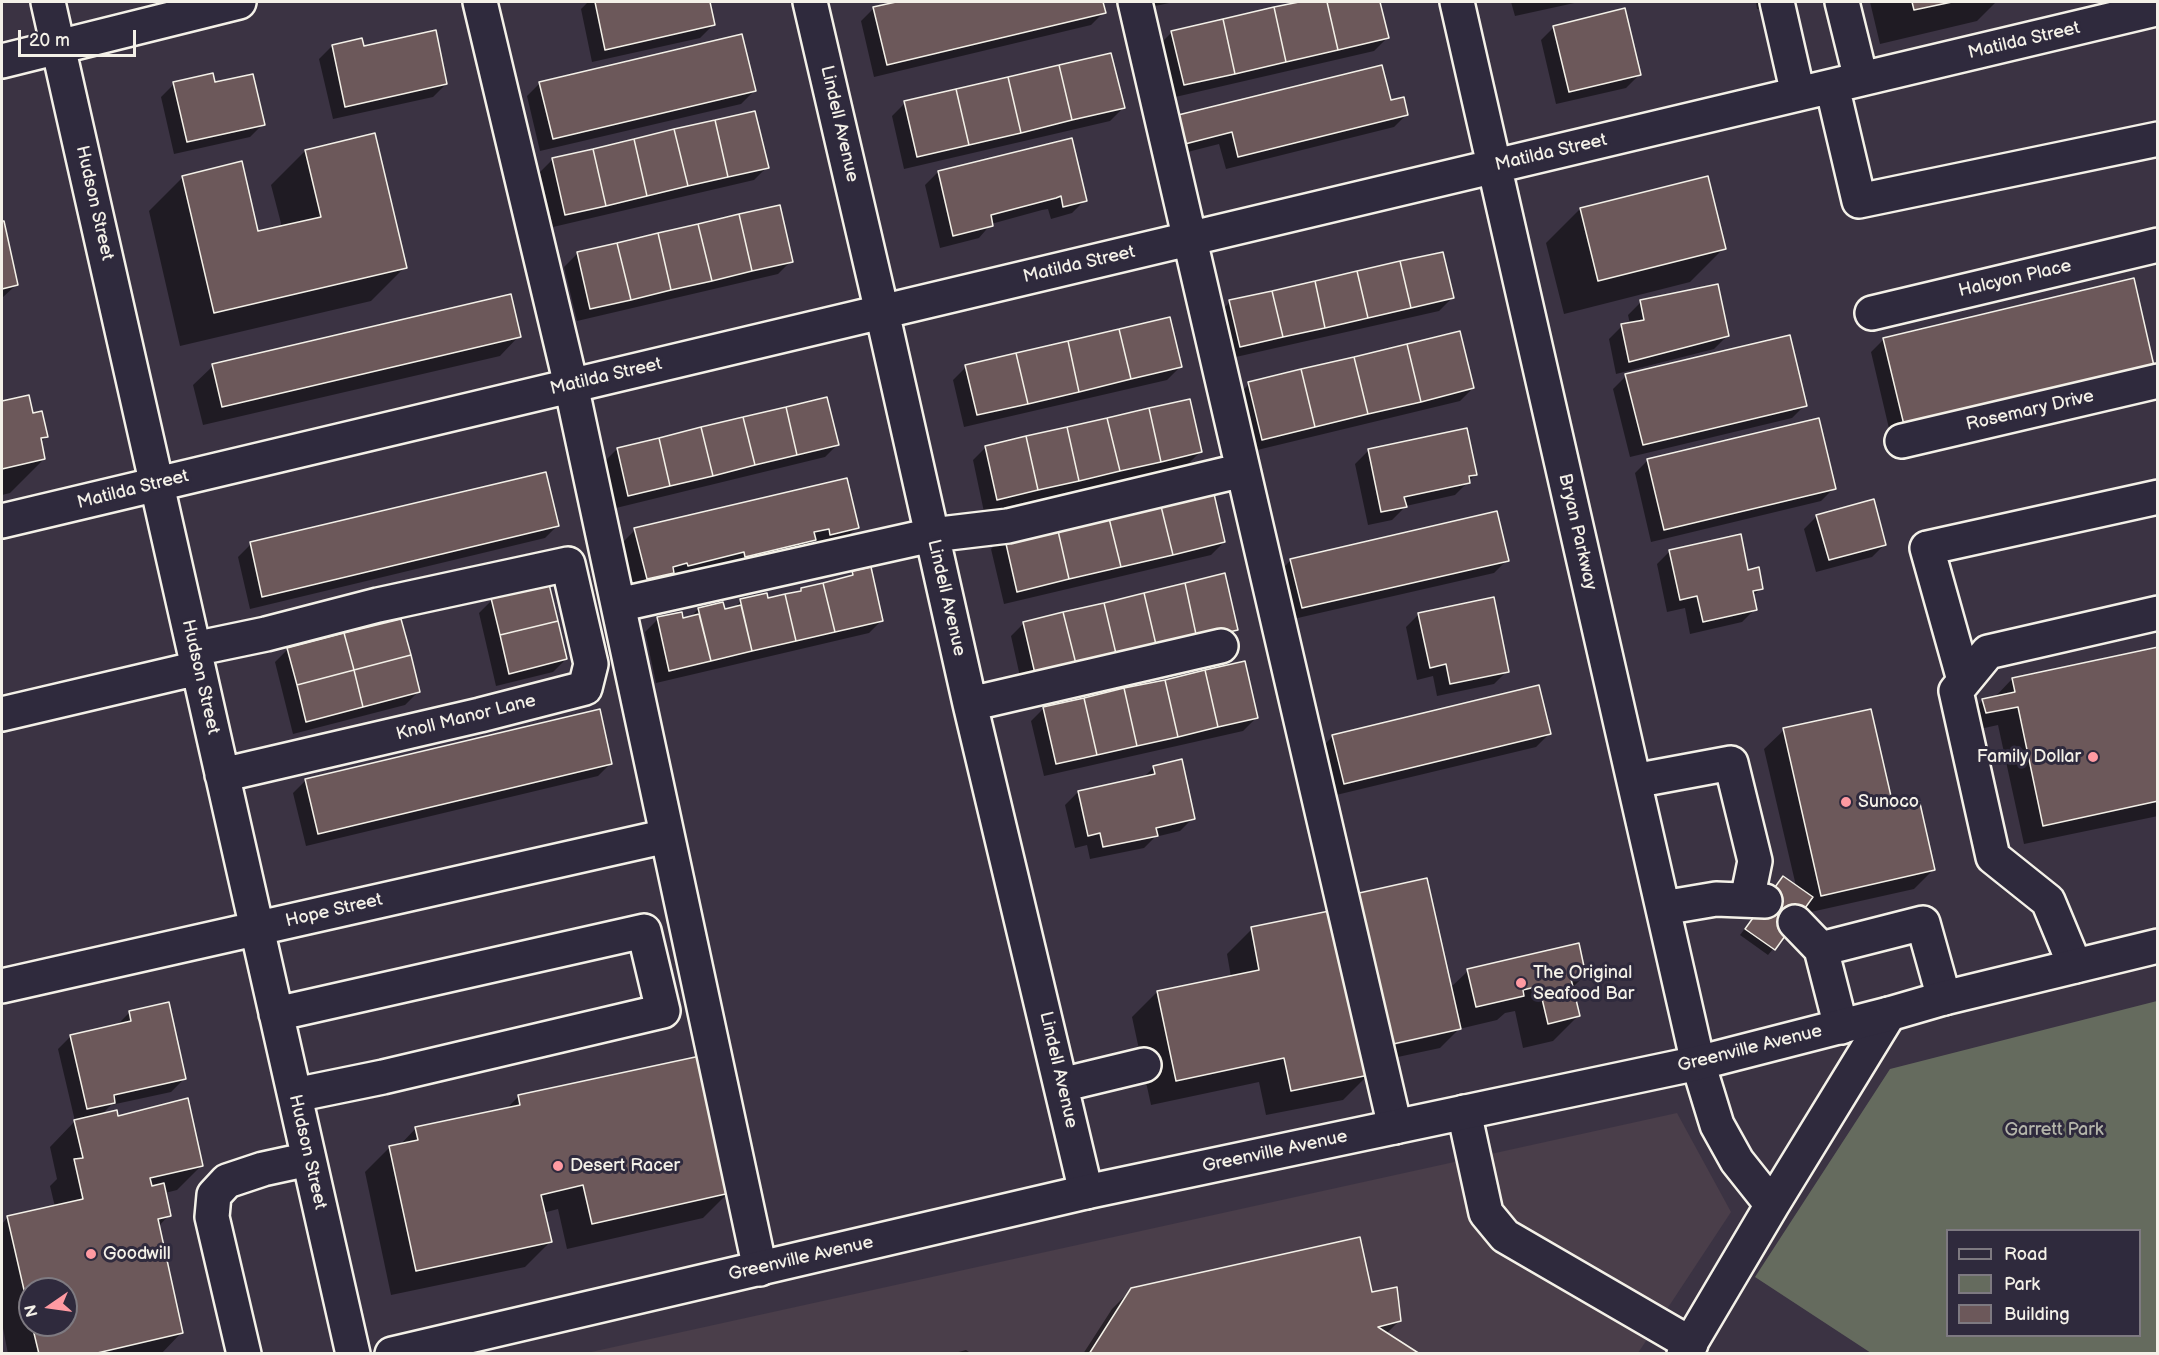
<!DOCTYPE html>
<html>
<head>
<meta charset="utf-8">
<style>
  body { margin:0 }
  #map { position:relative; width:2159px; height:1355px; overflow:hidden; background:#3b3343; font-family:"Balsamiq Sans",sans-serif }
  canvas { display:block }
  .frame { position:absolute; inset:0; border:3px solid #f4f1e8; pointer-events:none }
  .legend { position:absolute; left:1946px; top:1229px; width:195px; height:108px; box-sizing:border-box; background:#2f2a3d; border:2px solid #7e7a81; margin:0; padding:8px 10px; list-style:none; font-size:18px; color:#f4f1e8 }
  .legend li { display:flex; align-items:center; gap:12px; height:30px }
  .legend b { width:30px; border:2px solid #7e7a81 }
  .north { position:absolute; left:18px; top:1277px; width:60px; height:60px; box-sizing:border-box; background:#2f2a3d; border:2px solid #7e7a81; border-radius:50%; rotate:257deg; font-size:16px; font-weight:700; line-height:24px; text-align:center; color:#f4f1e8 }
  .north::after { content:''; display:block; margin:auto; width:21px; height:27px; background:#ff9aa2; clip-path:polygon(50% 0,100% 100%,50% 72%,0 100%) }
  .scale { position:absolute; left:18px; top:30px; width:118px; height:27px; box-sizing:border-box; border:3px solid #f4f1e8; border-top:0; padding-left:8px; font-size:18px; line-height:21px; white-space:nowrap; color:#f4f1e8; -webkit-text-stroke:4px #2f2a3d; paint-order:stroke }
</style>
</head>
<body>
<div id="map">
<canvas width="2159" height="1355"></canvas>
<div class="frame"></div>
<ul class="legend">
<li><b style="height:8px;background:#2f2a3d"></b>Road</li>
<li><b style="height:16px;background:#656b5e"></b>Park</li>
<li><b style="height:16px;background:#6c585a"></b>Building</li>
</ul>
<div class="north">N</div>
<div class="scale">20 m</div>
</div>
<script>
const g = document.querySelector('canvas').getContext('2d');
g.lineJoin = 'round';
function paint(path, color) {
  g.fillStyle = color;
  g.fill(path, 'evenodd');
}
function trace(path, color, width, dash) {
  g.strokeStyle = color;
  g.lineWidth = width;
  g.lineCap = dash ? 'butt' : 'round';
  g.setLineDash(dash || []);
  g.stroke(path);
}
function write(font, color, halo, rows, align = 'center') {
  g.font = font + ' "Balsamiq Sans",sans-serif';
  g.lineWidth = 6;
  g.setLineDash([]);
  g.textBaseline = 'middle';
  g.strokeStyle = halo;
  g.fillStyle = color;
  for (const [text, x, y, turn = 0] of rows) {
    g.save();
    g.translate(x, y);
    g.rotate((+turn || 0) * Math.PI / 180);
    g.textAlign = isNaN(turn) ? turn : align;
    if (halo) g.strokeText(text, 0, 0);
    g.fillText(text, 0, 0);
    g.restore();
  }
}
const built = new Path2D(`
  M1677,1113l54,99 -93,141 -1056,1z`);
const green = new Path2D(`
  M2157,1001v352h-286l-116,-76 135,-208zM1948,1230h192v106h-192z`);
const shadow = new Path2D(`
  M588,2h120l5,23 -13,13 -108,24 -11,-53z
  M903,2h199l2,10 -13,13 -217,52 -13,-56 13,-13z
  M1149,2h25l-24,5z
  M1306,2h73l8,36 -13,13 -203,47 -12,-53 13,-13z
  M1511,2h68l-64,14z
  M1756,2h34l-33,7z
  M1870,2h126l-19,19 -97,23z
  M1554,27l85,48 -13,13 -70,16 -15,-64z
  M332,46l31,2 83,36 -13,13 -100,22 -14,-60z
  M540,83l214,8 -13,13 -201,47 -13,-55z
  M174,84h40l49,40 -13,13 -76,17 -13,-57z
  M1390,102l17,12 -13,13 -168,42 -7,-25 -47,12 7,-40z
  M905,103l218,5 -13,13 -206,48 -12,-53z
  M305,151l100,116 -34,34 -191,45 -31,-135 34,-34 74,56 25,-6 -11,-42z
  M553,159l214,8 -13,13 -201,47 -13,-55z
  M938,172l147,28 -13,13 -21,6 -3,-10 -6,1 -51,14 -12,14 -39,10 -15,-63z
  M1580,209l144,39 -34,34 -126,32 -18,-71z
  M3,222l13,63 -14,13v-75z
  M577,254l214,7 -13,13 -201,47 -13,-54z
  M2133,280l-242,157 -20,-85 13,-13z
  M1452,298l-13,13 -212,48 -10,-44 13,-13z
  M1641,302l86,34 -13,13 -98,25 -7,-35 13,-13 8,-2 -2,-9z
  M519,336l-19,20 -297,69 -10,-40 20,-19z
  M966,367h214l-13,13 -203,47 -11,-47z
  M1626,376l179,29 -13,13 -162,39 -17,-68z
  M1249,384l224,4 -13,13 -211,51 -13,-55z
  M28,397l4,18 15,21 -7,7 4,16 -34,34 -8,2v-92z
  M826,398l12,46 -13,13 -209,51 -12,-46 13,-13z
  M986,447l214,5 -13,13 -203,47 -11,-52z
  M1368,451l107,24 -20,20 -49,11 -14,14 -24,5 -13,-61z
  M1648,460l186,28 -13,13 -170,41 -16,-69z
  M1817,516l68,28 -13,13 -56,15 -12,-43z
  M558,525l-13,13 -295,71 -12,-52 13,-13z
  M857,527l-13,13 -26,7 -2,-6 -5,1 -10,10 -126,26v-3l-6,1 -9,10 -26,5 -12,-48 13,-13z
  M1004,536l220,6 -13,13 -207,49 -13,-55z
  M1670,551l77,21 14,16 -9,9 3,12 -13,13 -52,12 -5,-26 -18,4 -10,-48z
  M1291,560h216l-13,13 -205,47 -11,-47z
  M870,569l12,51 -13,13 -213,50 -11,-51 13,-13 24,1 8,-2 8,-9 26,2 9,-2 8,-8 26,-1 31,-7 3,-4 45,-10 6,-6z
  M492,600l74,59 -13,13 -57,14 -17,-73z
  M1419,614l88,57 -13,13 -57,12 -4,-20 -16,4 -11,-53z
  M1024,623l213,6 -13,13 -201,48 -12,-54z
  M288,649l130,43 -13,13 -112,29 -18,-72z
  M2158,649v167l-134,28 -26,-119 -32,7 -2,-12 19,-20 11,-2 18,-19z
  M1044,708l212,10 -13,13 -199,45 -13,-55z
  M1784,730l107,76 42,64 -19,19 -112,25 -34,41 -28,-20 43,-57 13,8 -32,-137z
  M1549,734l-13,13 -204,49 -12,-47 13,-13z
  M611,763l-13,13 -292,70 -13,-53 13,-13z
  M1154,767l39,51 -13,13 -25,6 -11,11 -54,11 -3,-14 -12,3 -10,-43 13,-13 65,-14z
  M1252,929l198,59 18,-17 117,4 -13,13 6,28 -25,25 -30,7 -8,-37 -10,2 -8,7 -38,9 -19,19 -75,16 3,11 -25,25 -77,15 -7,-33 -108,23 -19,-88 25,-25 74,-15 -4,-23zM1439,1032v3l-62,14 -1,-3z
  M130,1012l54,67 -13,13 -60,13 -11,11 17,2 85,47 -25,25 -12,3 4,22 -11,12 24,105 -21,22h-153l-6,-31v-99l6,-7 47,-10 -5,-21 7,-7 -7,-32 25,-26 -17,-72 13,-13 46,-11zM30,1289h36v36h-36z
  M518,1097l210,96 -25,25 -136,31 -9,-40 -15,4 7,29 -25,25 -134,28 -26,-123 25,-25 9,-1 17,-18 90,-19z
  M1131,1290l240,4 29,26 -14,14 32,20h-335l29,-45z
  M966,1350l6,4h-21z`);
const building = new Path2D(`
  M595,2h115l5,23 -110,25z
  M896,2h207l3,11 -219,52 -14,-58z
  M1299,2h28l11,48 -52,12 -12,-55z
  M1327,2h53l9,36 -51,12z
  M1912,2h40l-38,8z
  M1274,7l12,55 -51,12 -12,-55z
  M1625,8l16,67 -72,17 -16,-66z
  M1223,19l12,55 -51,11 -13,-54z
  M436,30l11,54 -102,23 -13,-62 30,-7 2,8z
  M742,34l14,57 -203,48 -14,-57z
  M1111,53l14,55 -53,12 -13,-55z
  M1059,65l13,55 -51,13 -13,-56z
  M1382,65l9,35 13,-3 4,18 -170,42 -6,-25 -47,12 -7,-29z
  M213,73l2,9 38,-8 12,51 -78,17 -14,-60z
  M1008,77l13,56 -52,12 -13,-56z
  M956,89l13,56 -52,12 -13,-56z
  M755,111l14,57 -41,9 -13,-57z
  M715,120l13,57 -40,9 -14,-57z
  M674,129l14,57 -41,10 -13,-57z
  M375,133l32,135 -193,45 -32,-137 60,-15 16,70 63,-14 -16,-67z
  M1072,138l15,63 -24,6 -2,-11 -5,2 -65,17 2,11 -40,10 -15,-65z
  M634,139l13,57 -41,10 -13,-57z
  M593,149l13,57 -41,9 -13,-57z
  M1708,176l18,73 -128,32 -18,-73z
  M780,205l13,57 -41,9 -13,-57z
  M739,214l13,57 -40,10 -14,-57z
  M2,221h2l14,64 -16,4z
  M698,224l14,57 -41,9 -13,-57z
  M658,233l13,57 -40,10 -14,-57z
  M617,243l14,57 -41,9 -13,-57z
  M1443,252l11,46 -43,10 -11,-47z
  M1400,261l11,47 -43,10 -11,-47z
  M1357,271l11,47 -43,10 -10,-47z
  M2134,278l20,88 -250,59 -21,-87z
  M1315,281l10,47 -42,9 -11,-46z
  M1718,284l11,52 -100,26 -8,-38 23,-4 -4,-20z
  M1272,291l11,46 -43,10 -11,-47z
  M511,294l10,43 -299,70 -10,-43z
  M1170,317l12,50 -51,12 -12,-50z
  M1119,329l12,50 -52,13 -11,-51z
  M1460,331l14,57 -53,14 -14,-58z
  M1790,335l17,71 -164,39 -18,-71z
  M1068,341l11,51 -51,12 -12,-51z
  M1407,344l14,58 -53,12 -14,-57z
  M1016,353l12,51 -51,11 -12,-50z
  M1354,357l14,57 -53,13 -14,-58z
  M1301,369l14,58 -53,13 -14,-58z
  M29,395l4,18 9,-2 6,26 -7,1 4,21 -43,10v-68z
  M827,397l12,48 -42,10 -11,-48z
  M1190,399l12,53 -41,10 -12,-54z
  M786,407l11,48 -42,10 -12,-48z
  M1149,408l12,54 -41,9 -13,-53z
  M743,417l12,48 -42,11 -12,-49z
  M1107,418l13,53 -41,10 -12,-54z
  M1819,418l17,71 -172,41 -17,-71z
  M701,427l12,49 -43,10 -11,-48z
  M1067,427l12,54 -41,9 -12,-54z
  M1467,428l10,47 -8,1 1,7 -66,14 3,10 -26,5 -13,-63z
  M1026,436l12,54 -41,10 -12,-54z
  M659,438l11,48 -42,10 -11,-48z
  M546,472l13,54 -297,71 -12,-55z
  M847,478l12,50 -29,7 -1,-6 -15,3 2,8 -71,17 -1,-5 -56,14 -1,-3 -14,4 1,6 -27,6 -13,-51z
  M1212,485l13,57 -52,13 -14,-57z
  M1159,498l14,57 -52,12 -14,-57z
  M1874,499l12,46 -57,15 -13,-45z
  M1107,510l14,57 -52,12 -13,-57z
  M1497,511l12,50 -207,47 -12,-49z
  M1056,522l13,57 -52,13 -13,-57z
  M1741,534l7,36 11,-3 4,22 -10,2 4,19 -54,12 -6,-26 -17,4 -11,-50z
  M871,567l12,54 -48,11 -12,-49 30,-8 -1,-4z
  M1225,573l13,57 -41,9 -12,-56z
  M823,583l12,49 -39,9 -11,-47 16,-3v-3z
  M1185,583l12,56 -40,10 -13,-56z
  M549,584l9,37 -58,14 -9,-37z
  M767,593l1,5 17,-4 11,47 -44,10 -12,-52z
  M1144,593l13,56 -40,9 -13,-55z
  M1494,597l15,75 -59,12 -4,-20 -16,4 -12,-55z
  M723,602l2,7 16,-4 11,46 -41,10 -13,-53z
  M1104,603l13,55 -40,10 -14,-56z
  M682,612l1,6 16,-4 12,47 -42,10 -12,-54z
  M1063,612l14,56 -41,10 -13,-56z
  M401,619l10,36 -57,15 -10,-37z
  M558,621l9,38 -58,15 -9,-39z
  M344,633l10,37 -57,15 -10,-37z
  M2158,647v154l-115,25 -25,-119 -32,6 -4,-14 33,-7 -3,-14z
  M411,655l9,37 -57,15 -9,-37z
  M1245,661l13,57 -40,9 -13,-57z
  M354,670l9,37 -57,15 -9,-37z
  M1205,670l13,57 -40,10 -13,-57z
  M1165,680l13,57 -41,9 -13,-58z
  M1539,685l12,49 -207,50 -12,-49z
  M1124,688l13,58 -40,9 -13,-57z
  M1084,698l13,57 -41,9 -13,-57z
  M600,709l12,55 -294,70 -13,-55z
  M1871,709l22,96 26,-6 16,71 -114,26 -38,-168z
  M1182,759l13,60 -39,9 2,8 -55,11 -3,-14 -12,3 -10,-45 77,-17 -2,-8z
  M1783,876l30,21 -38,53 -30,-21z
  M1427,878l34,151 -77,17 -34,-151z
  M1334,910l35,165 -78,16 -7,-33 -108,23 -19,-90 102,-21 -8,-43z
  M1579,943l7,33 -15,3 9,37 -32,8 -9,-38 -16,4 1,6 -48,11 -9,-38z
  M169,1002l17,77 -72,16 1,8 -28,6 -17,-74 61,-14 -2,-10z
  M700,1056l30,137 -138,31 -9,-39 -42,10 11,47 -136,29 -27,-125 29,-6 -3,-13 105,-22 -2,-10z
  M188,1098l15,68 -53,12 2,8 12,-3 7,33 -13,3 25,114 -90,21h-54l-7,-29h34v-36h-36v27l-23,-100 76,-17 -9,-40 9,-1 -9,-38 43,-10 1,6z
  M1360,1237l12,55 25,-5 4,34 -23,6 42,27h-331l42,-66z`);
const minor = new Path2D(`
  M48,2l305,1352
  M480,2l91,383 189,884
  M810,2l72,310 88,392 116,488
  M1135,2l260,1125
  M1457,2l241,1061 19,62 20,36 35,44
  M1777,2l21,92
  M1842,2l19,77
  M2,61l237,-59
  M1832,86l27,115 299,-62
  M1872,313l286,-68
  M1902,441l256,-60
  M2,521l2154,-512
  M618,605l314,-70 76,-9 235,-56
  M194,649l72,-15 112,-29 190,-41 23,100 -6,24 -105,27 -258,60
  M1964,680l-37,-132 231,-51
  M970,704l251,-58
  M2,714l196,-46
  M1634,781l97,-18 24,98 -8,39
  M1663,908l53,-9 49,2
  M1795,922l26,27 20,78
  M1821,949l102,-26 21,75
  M2075,966l-27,-65 -55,-44 -37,-166 32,-39 170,-39
  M2,986l665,-150
  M276,1014l368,-83 19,80 -280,66 -88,18
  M1061,1085l83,-20
  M1464,1112l22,101 19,23 186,108
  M244,1354l-32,-137 2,-22 13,-14 36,-12 46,-10
  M1684,1354l88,-149 117,-191`);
const major = new Path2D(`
  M392,1354l694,-162 612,-129 191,-49 55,-16 214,-52`);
const markers = [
  [2093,757,6,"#ff9aa2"],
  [1846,802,6,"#ff9aa2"],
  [1521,983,6,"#ff9aa2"],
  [558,1166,6,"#ff9aa2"],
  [91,1254,6,"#ff9aa2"]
];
const streetNames = [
  ["Matilda Street",2024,41,-13],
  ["Lindell Avenue",839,124,77],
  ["Matilda Street",1551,153,-13],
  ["Hudson Street",94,203,77],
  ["Matilda Street",1079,265,-13],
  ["Halcyon Place",2015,279,-13],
  ["Matilda Street",606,377,-13],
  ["Rosemary Drive",2030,411,-13],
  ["Matilda Street",133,490,-14],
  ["Bryan Parkway",1577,532,77],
  ["Lindell Avenue",946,598,77],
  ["Hudson Street",200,677,77],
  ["Knoll Manor Lane",466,718,-14],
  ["Hope Street",334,911,-13],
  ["Greenville Avenue",1750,1049,-14],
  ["Lindell Avenue",1058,1070,77],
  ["Hudson Street",307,1152,77],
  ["Greenville Avenue",1275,1152,-12],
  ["Greenville Avenue",801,1259,-13]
];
const poiNames = [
  ["Family Dollar",2081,757,"right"],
  ["Sunoco",1858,802],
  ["The Original",1533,973],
  ["Seafood Bar",1533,994],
  ["Desert Racer",570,1166],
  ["Goodwill",103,1254]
];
const parkNames = [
  ["Garrett Park",2054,1130]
];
paint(built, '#4a3e4a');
paint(green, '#656b5e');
paint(shadow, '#0007');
paint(building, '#6c585a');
trace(building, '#f4f1e8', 1.5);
trace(minor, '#f4f1e8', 38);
trace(major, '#f4f1e8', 38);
trace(minor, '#2f2a3d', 33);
trace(major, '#2f2a3d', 33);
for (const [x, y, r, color] of markers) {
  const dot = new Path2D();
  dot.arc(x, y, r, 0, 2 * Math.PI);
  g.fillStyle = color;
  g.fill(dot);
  trace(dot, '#2f2a3d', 2);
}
write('18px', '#f4f1e8', '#2f2a3d', streetNames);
write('18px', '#f4f1e8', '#2f2a3d', poiNames, 'left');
write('18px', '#b4b5aa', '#2f2a3d', parkNames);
</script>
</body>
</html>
